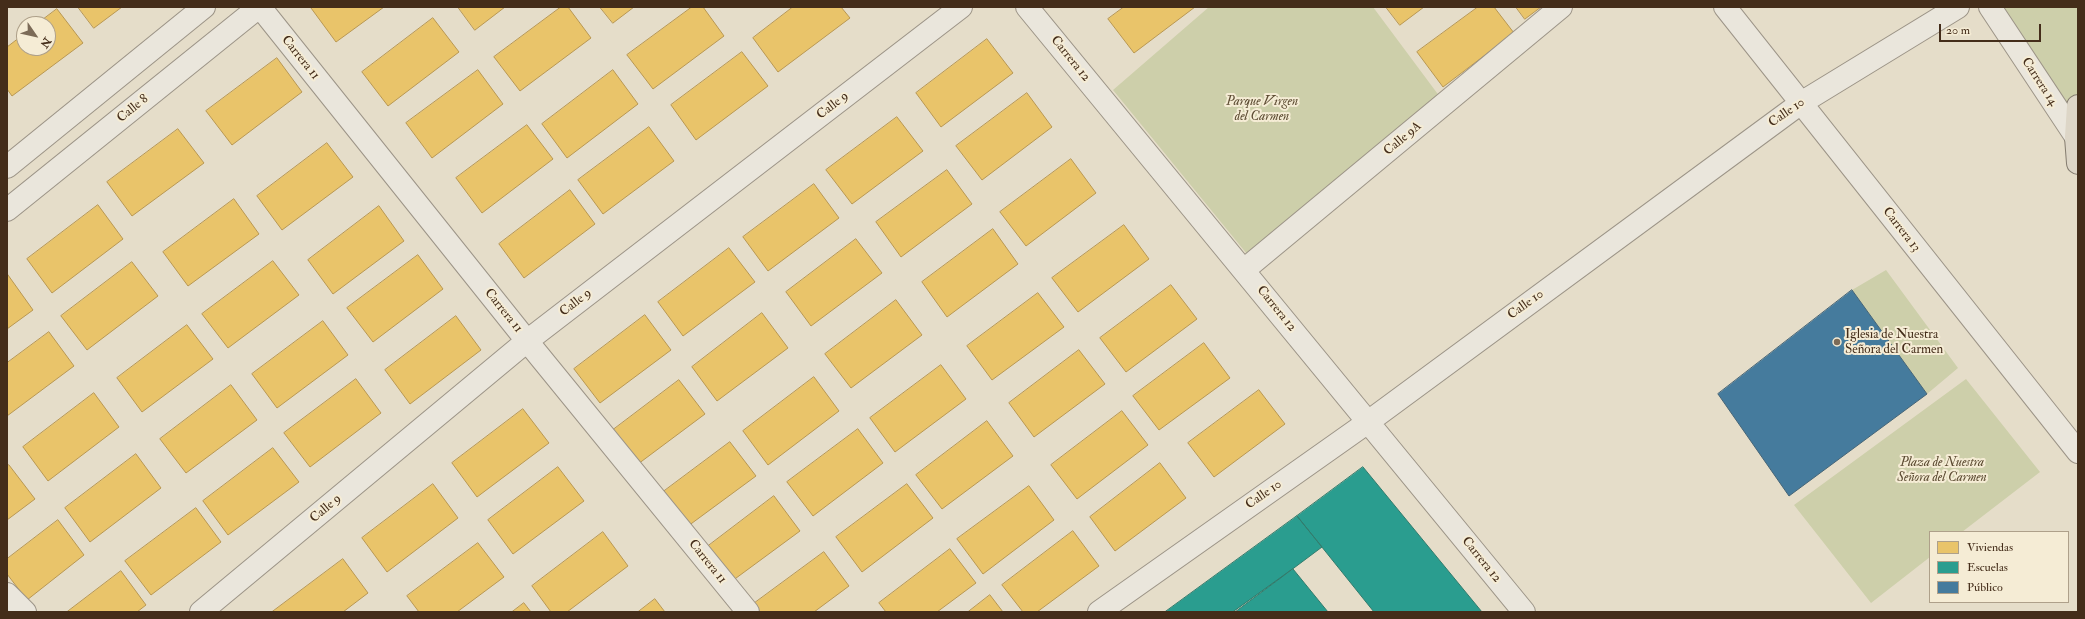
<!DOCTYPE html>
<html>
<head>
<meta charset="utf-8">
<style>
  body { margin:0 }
  #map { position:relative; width:2085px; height:619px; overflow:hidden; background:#e5ddc9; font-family:"IM FELL Double Pica",serif }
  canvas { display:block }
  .frame { position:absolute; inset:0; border:8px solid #442d1a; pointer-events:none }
  .legend { position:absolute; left:1929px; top:531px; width:140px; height:72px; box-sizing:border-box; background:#f5ecd5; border:1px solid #aea08a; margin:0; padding:5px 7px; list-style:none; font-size:12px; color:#442d1a }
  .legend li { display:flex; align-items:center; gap:8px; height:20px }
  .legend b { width:20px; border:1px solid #aea08a }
  .north { position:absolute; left:16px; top:16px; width:40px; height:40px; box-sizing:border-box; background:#f5ecd5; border:1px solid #aea08a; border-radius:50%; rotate:124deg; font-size:11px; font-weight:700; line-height:16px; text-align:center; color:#442d1a }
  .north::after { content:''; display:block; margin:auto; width:14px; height:18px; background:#7c6b57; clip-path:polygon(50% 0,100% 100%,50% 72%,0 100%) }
  .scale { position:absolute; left:1939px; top:24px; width:102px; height:18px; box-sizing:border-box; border:2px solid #442d1a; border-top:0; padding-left:5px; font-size:12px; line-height:14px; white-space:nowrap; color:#442d1a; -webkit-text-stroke:3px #f5ecd5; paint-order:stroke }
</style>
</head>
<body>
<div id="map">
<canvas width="2085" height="619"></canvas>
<div class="frame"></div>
<ul class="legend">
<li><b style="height:11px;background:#e9c46a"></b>Viviendas</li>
<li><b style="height:11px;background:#2a9d8f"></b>Escuelas</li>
<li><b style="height:11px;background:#457b9d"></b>Público</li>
</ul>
<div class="north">N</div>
<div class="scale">20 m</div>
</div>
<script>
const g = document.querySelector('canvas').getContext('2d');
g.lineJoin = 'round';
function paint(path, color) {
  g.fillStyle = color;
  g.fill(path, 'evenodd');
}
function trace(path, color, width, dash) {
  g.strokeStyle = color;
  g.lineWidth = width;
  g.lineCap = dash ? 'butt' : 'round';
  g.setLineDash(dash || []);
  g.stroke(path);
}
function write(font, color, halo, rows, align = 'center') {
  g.font = font + ' "IM FELL Double Pica",serif';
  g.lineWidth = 4;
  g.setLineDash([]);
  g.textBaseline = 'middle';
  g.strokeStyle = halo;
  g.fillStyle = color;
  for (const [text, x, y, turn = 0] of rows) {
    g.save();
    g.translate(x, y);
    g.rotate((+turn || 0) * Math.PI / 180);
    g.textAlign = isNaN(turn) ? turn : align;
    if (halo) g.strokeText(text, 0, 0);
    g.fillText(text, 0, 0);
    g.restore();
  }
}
const green = new Path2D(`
  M1209,7h164l67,90 -193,157 -134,-164z
  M1990,7h88v99l-2,31z
  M1886,270l72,98 -31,26 -75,-104z
  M1966,379l74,93 -78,60h-32v25l-59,46 -77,-98z`);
const homes = new Path2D(`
  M78,7h44l-28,21z
  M313,7h71l-48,35 -25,-34z
  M458,7h47l-30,23z
  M561,7h7l23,31 -71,53 -26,-34z
  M600,7h34l-21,16z
  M692,7h11l21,29 -71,53 -26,-34z
  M793,7h48l9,11 -72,54 -25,-34z
  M1124,7h71l-61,46 -26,-34z
  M1386,7h38l-24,18z
  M1478,7h16l20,26 -71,54 -26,-35z
  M1516,7h25l-16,12z
  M57,9l26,34 -71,53 -5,-7v-42l17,-13v14h24v-24h-11z
  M433,18l26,34 -71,54 -26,-34z
  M987,39l26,34 -72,54 -25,-34z
  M742,52l26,34 -72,54 -25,-35z
  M277,58l25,34 -70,53 -26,-34z
  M478,70l25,34 -71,54 -26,-35z
  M613,70l25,34 -71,54 -25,-34z
  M1027,93l25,34 -70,53 -26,-34z
  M897,117l26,34 -71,53 -26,-34z
  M527,125l26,34 -71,54 -26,-35z
  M649,127l25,34 -71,53 -25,-34z
  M178,129l26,34 -72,53 -25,-34z
  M327,143l26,34 -71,53 -25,-34z
  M1071,159l25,34 -70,53 -26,-34z
  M947,170l25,34 -71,53 -25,-35z
  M814,184l25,34 -71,53 -25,-34z
  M570,190l25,34 -71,54 -25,-34z
  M234,199l25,35 -71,52 -25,-34z
  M98,205l25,34 -71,54 -25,-34z
  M379,206l25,35 -71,53 -25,-34z
  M1124,225l25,34 -71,53 -26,-34z
  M993,229l25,35 -71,53 -25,-35z
  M856,239l26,34 -71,53 -25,-34z
  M729,248l26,34 -72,54 -25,-34z
  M418,255l25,34 -70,53 -26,-34z
  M273,261l26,34 -71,53 -26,-34z
  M132,262l26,34 -71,54 -26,-34z
  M8,275l25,35 -26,19v-53z
  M1171,285l26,34 -71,53 -26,-34z
  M1038,293l26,34 -72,53 -25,-34z
  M896,300l26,35 -71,53 -26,-34z
  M762,313l26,35 -71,53 -25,-34z
  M645,315l26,35 -71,53 -26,-34z
  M456,316l25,34 -71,54 -25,-34z
  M323,321l25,34 -71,53 -25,-34z
  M187,325l26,34 -71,53 -25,-34z
  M49,332l25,34 -67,50v-53z
  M1204,343l26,35 -71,52 -26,-34z
  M1079,350l26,34 -71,53 -25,-34z
  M941,365l25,34 -71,53 -25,-34z
  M814,377l25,34 -71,54 -25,-34z
  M356,379l25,34 -71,54 -26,-34z
  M679,380l26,34 -71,53 -25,-34z
  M231,385l26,35 -71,53 -26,-34z
  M1259,390l26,34 -71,53 -26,-34z
  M94,393l25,34 -71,54 -25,-34z
  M523,409l26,34 -72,54 -25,-34z
  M1122,411l26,34 -71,54 -26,-34z
  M987,421l26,35 -71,53 -26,-34z
  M858,429l25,34 -70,53 -26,-34z
  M730,442l26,34 -72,53 -25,-34z
  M273,448l26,34 -71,53 -25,-34z
  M136,454l25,34 -71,54 -25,-34z
  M1160,463l26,35 -71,53 -25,-34z
  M9,465l26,34 -28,21v-54z
  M558,467l26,34 -71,53 -25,-34z
  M433,484l25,34 -71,54 -25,-34z
  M907,484l26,34 -71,54 -26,-35z
  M1029,486l25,34 -71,54 -26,-35z
  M774,496l26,35 -72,53 -25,-34z
  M196,508l25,34 -70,53 -26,-34z
  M58,520l26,35 -57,45 -20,-26v-15z
  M1073,531l26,35 -62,46h-14l-21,-27z
  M603,532l25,34 -61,46h-16l-19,-26z
  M478,543l26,34 -47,35h-38l-12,-16z
  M950,549l26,34 -39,29h-51l-7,-9z
  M824,552l25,34 -35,26h-56l-6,-7z
  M343,559l25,34 -25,19h-71z
  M121,571l25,34 -9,7h-70z
  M990,595l13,17h-35z
  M655,599l10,13h-27z
  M524,603l7,9h-19z`);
const schools = new Path2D(`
  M1363,467l119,145h-108l-77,-96z
  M1297,516l25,31 -87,65h-70z
  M1293,569l35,43h-95z`);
const public = new Path2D(`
  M1852,290l75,104 -138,102 -71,-102z`);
const minor = new Path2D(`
  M260,7l267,334 221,271
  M1027,7l497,605
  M1725,7l353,445
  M1990,7l86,130
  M7,167l197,-160
  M7,210l252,-203
  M1244,270l317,-263
  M7,594l18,18
  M201,612l326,-271 434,-334
  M1099,612l269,-190 433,-319 157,-96`);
const trunk = new Path2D(`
  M2078,106l-2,31 2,26`);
const markers = [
  [1837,342,4,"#7c6b57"]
];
const streetNames = [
  ["Carrera 11",300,58,51],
  ["Carrera 12",1070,59,51],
  ["Carrera 14",2039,82,57],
  ["Calle 9",833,106,-38],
  ["Calle 8",133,109,-39],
  ["Calle 10",1787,113,-35],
  ["Calle 9A",1403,139,-40],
  ["Carrera 13",1901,230,52],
  ["Calle 9",576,303,-38],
  ["Calle 10",1526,305,-36],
  ["Carrera 12",1276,309,51],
  ["Carrera 11",503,311,51],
  ["Calle 10",1264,495,-35],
  ["Calle 9",326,509,-40],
  ["Carrera 12",1481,560,51],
  ["Carrera 11",707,562,51]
];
const parkNames = [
  ["Parque Virgen",1262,102],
  ["del Carmen",1262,117],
  ["Plaza de Nuestra",1942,463],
  ["Señora del Carmen",1942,478]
];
const poiNames = [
  ["Iglesia de Nuestra",1845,335],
  ["Señora del Carmen",1845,350]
];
paint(green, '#cdcfaa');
paint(homes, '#e9c46a');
trace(homes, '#b89752', 1);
paint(schools, '#2a9d8f');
trace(schools, '#327b6c', 1);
paint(public, '#457b9d');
trace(public, '#456476', 1);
trace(minor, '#9c9487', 24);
trace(trunk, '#857d70', 24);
trace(minor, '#eae6dc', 22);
trace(trunk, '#ddd6c7', 22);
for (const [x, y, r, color] of markers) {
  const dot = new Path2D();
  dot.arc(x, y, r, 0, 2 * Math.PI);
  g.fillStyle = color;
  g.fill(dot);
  trace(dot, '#f5ecd5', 1.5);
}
write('13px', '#442d1a', '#f5ecd5', streetNames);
write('italic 13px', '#5c4b32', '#f5ecd5', parkNames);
write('13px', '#442d1a', '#f5ecd5', poiNames, 'left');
</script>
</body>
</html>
